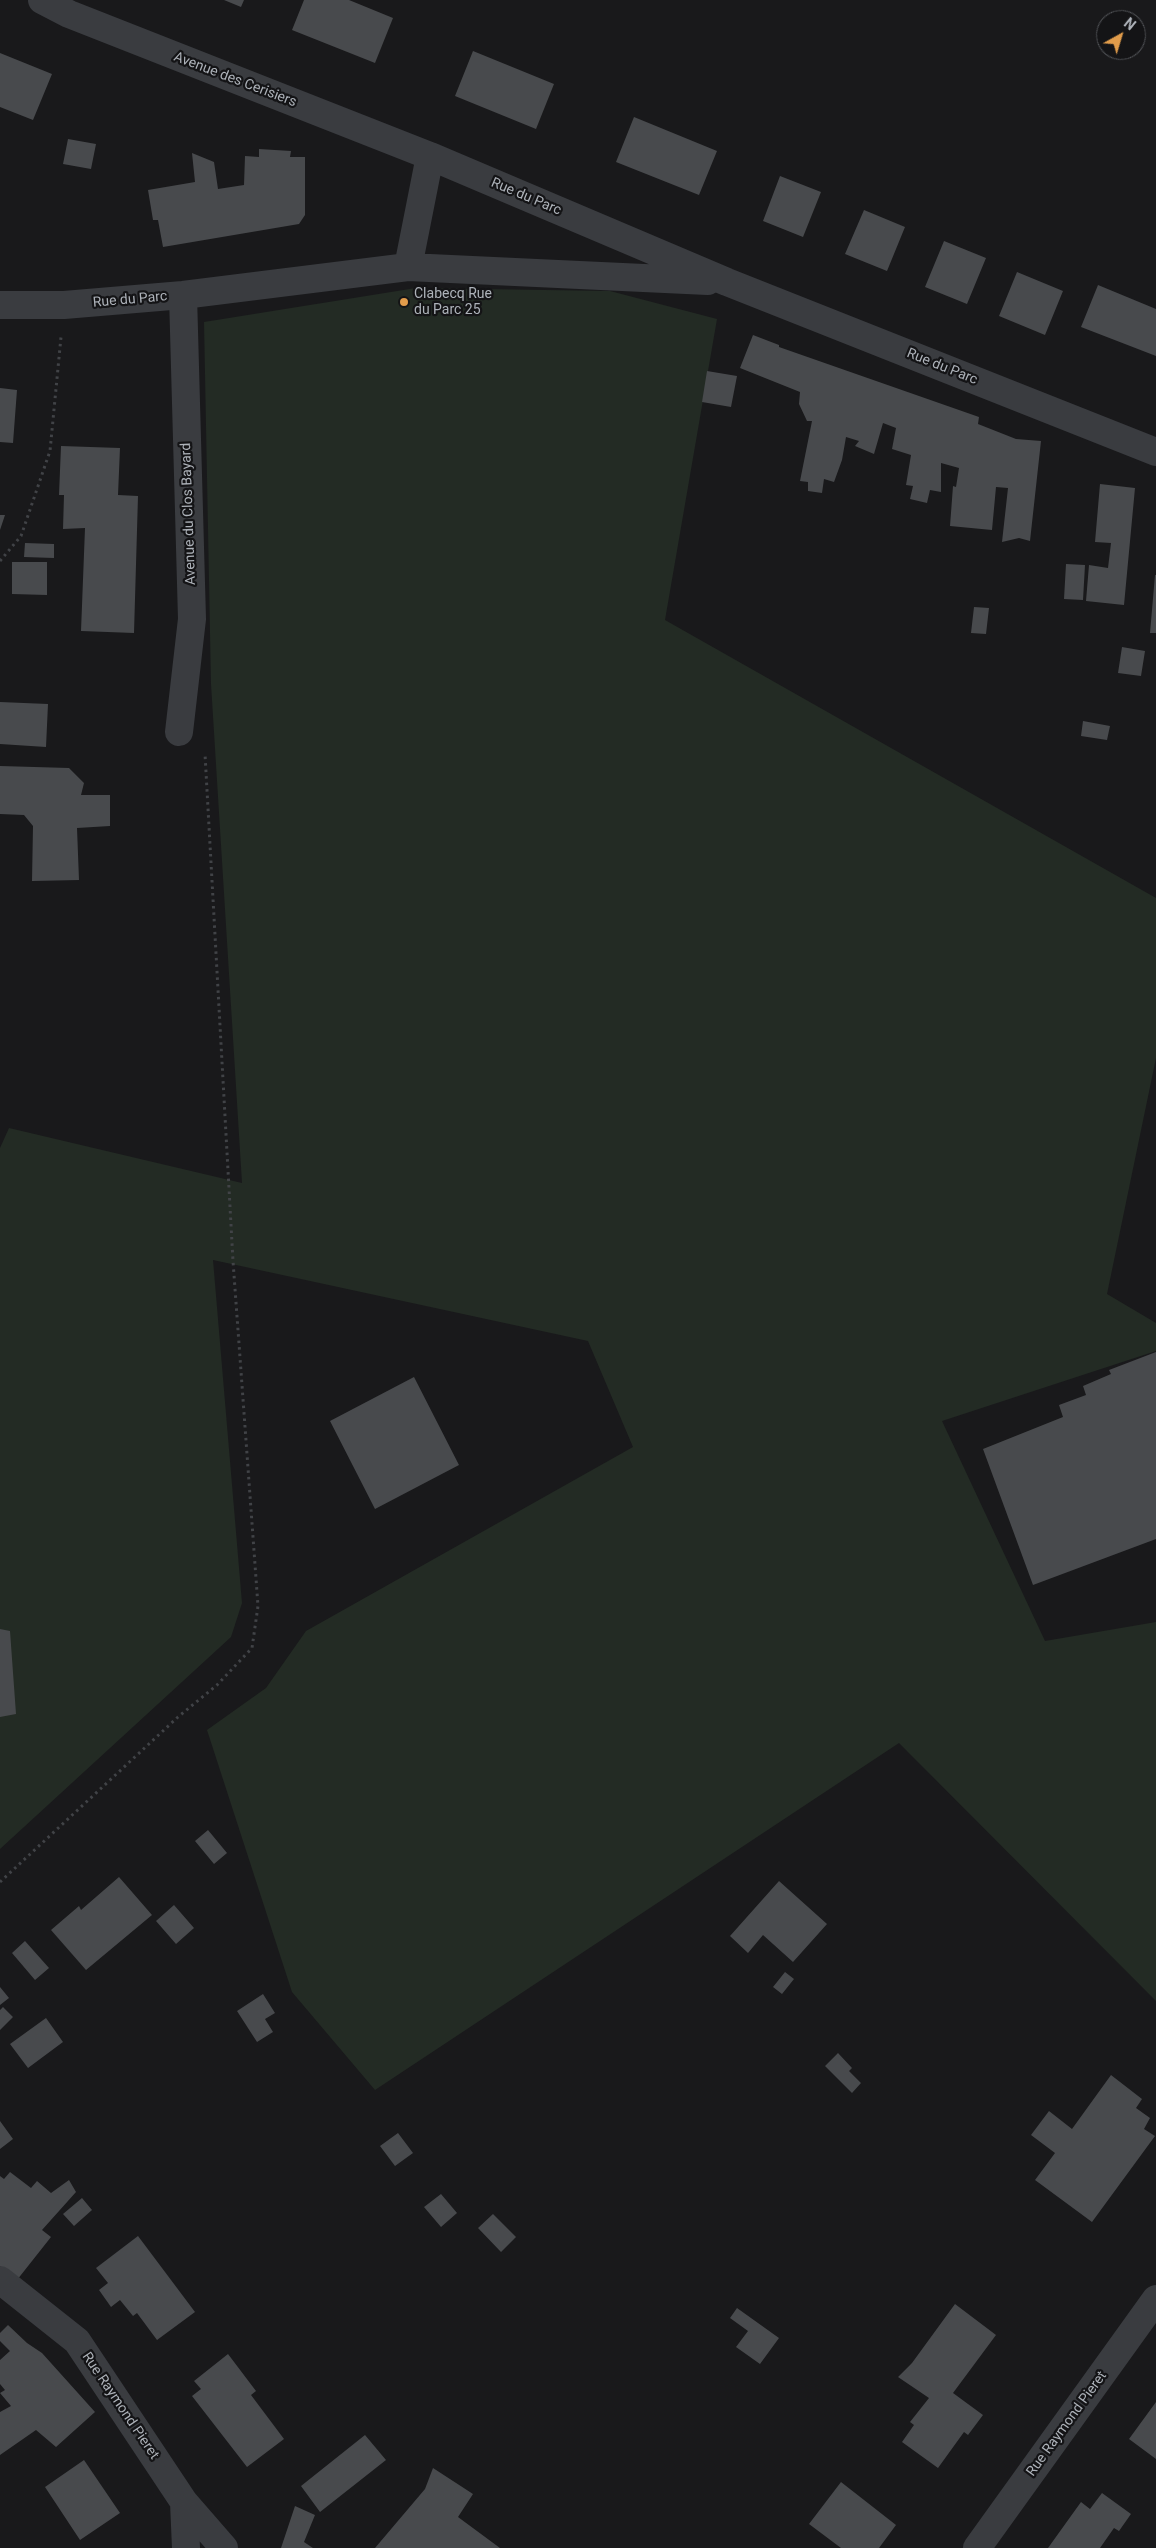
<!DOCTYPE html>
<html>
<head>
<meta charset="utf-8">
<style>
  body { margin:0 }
  #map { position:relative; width:1156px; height:2548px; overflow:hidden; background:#19191b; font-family:Roboto,sans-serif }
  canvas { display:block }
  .north { position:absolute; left:1096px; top:10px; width:50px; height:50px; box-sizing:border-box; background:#141416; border:1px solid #515357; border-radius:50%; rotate:39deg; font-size:14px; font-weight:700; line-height:20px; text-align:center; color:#adb2b9 }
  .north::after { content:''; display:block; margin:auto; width:18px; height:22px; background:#e19c4b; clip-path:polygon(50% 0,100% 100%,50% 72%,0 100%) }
</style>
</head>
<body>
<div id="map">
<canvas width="1156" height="2548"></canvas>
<div class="north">N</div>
</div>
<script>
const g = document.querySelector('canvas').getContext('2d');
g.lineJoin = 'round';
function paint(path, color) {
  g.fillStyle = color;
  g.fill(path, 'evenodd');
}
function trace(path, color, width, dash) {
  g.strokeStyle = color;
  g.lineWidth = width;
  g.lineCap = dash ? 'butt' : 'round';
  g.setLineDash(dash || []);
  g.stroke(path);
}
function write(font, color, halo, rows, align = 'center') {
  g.font = font + ' Roboto,sans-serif';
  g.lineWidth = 4.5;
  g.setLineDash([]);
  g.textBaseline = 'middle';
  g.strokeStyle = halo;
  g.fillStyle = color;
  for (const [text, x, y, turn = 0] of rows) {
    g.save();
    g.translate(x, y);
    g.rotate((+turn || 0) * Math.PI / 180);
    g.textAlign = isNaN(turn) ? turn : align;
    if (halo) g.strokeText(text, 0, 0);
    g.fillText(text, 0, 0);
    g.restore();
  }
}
const green = new Path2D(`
  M416,288l194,3 107,28 -52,301 491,278v160l-49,236 49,29v28l-214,70 103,220 111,-19v379l-257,-258 -524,347 -83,-98 -85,-262 59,-42 40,-57 327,-184 -45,-106 -375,-81 29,343 -11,34 -231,212v-701l9,-20 233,55 -31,-499 -7,-362z`);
const building = new Path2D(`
  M224,0h20l-3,7z
  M304,0h45l44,18 -18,45 -83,-33z
  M473,51l81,33 -18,45 -81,-33z
  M0,53l52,21 -19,46 -33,-13z
  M634,117l83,34 -18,44 -83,-33z
  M68,139l28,5 -5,25 -28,-5z
  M259,149l32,2 -1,6h15v58l-6,9 -136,23 -5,-27h-5l-5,-30 47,-8 -3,-29 22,9 4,27 26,-4 1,-29 14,1z
  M780,176l41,16 -18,45 -40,-16z
  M864,210l41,17 -18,44 -42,-17z
  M944,241l42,17 -19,46 -42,-17z
  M1017,272l46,19 -18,44 -46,-19z
  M1098,285l58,24v47l-75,-29z
  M753,335l26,10v2l200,70 -1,7 38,15 25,2 -11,100 -11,-3 -17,4 6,-54 -12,-1 -4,43 -42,-4 3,-40 3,1 3,-19 -18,-5v29l-11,-2 -3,13 -17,-4 3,-13 -7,-1 5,-30 -19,-6 4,-21 -13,-5 -9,31 -19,-8 4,-5 -13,-4 -4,23 -8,22 -10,-3 -2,14 -14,-2v-9l-8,-1 12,-60h-5l-8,-17 1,-12 -60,-24z
  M707,371l30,5 -6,31 -29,-5z
  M0,388l17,2 -4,53 -13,-1z
  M61,446l59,2 -2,47 20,1 -4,137 -53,-2 4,-103 -22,1 1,-34h-5z
  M1100,484l35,4 -11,117 -38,-4 3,-36 19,3 3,-25 -16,-1z
  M0,515h5l-5,15z
  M25,543l29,1v14l-30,-1z
  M12,562h35v33l-35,-1z
  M1066,564l19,1 -2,35 -19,-1z
  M1155,575h1v58h-6z
  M974,607l15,1 -3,26 -15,-1z
  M1122,647l23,4 -4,25 -23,-3z
  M0,702l48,2 -2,43 -46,-3z
  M1083,721l27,5 -3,14 -26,-4z
  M0,766l69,2 15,15 -3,12h29v31l-33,2 2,52 -47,1 1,-55 -9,-11 -24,-1z
  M1156,1352v187l-123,46 -50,-136 80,-32 -4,-12 27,-10 -3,-9 28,-12 -2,-4z
  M414,1377l45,88 -84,44 -45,-88z
  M0,1629l10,2 6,83 -16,3z
  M208,1830l19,23 -13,11 -19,-23z
  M119,1877l33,38 -66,55 -35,-40 28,-24 2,4z
  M779,1881l48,43 -34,38 -30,-27 -15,18 -18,-17z
  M174,1905l20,23 -18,16 -20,-23z
  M25,1941l24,27 -14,12 -23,-27z
  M785,1972l9,7 -12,15 -9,-7z
  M0,1987l9,11 -9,7z
  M263,1994l12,19 -10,6 8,13 -16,10 -20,-31z
  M3,2007l10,10 -13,13v-20z
  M46,2018l17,24 -35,26 -18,-24z
  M838,2053l14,15 -3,3 12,12 -9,10 -27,-27z
  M1111,2075l31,24 -6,9 14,10 -6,11 11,7 -63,86 -57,-42 20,-27 -24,-18 18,-24 23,18z
  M0,2121l13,18 -13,10z
  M398,2133l15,20 -18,13 -15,-20z
  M10,2172l21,16 6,-7 14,12 18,-13 7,12 -34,38 9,7 -34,43 -17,-14v-90l4,3z
  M441,2194l16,19 -16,14 -17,-20z
  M82,2198l10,12 -18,16 -11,-12z
  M493,2214l23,23 -15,15 -23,-24z
  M138,2236l57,76 -38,28 -20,-27 -4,3 -13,-16 -9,7 -12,-17 9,-7 -12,-15z
  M955,2304l41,31 -43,58 30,22 -15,20 -4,-3 -26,36 -36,-26 12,-17 -4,-3 19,-24 -31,-21 14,-14z
  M737,2308l42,30 -19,26 -24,-17 12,-16 -18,-13z
  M8,2325l19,18 15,10 53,59 -39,35 -20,-17 -36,25v-43l11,-6 -11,-13 5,-3 -5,-6v-24l10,-9 -10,-10v-8z
  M228,2354l28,37 -5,4 33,44 -37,28 -55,-71 9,-7 -7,-8z
  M1156,2402v57l-27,-20z
  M365,2435l21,25 -66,52 -19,-26z
  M84,2460l36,53 -40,27 -35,-53z
  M433,2468l40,26 -15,23 42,31h-125l50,-59z
  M841,2482l55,43 -17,23h-38l-32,-24z
  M1102,2493l29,21 -12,17 -5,-3 -14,20h-52l33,-46 9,7z
  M295,2506l20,9 -11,27 9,6h-32z`);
const path = new Path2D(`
  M0,561l21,-25 29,-85 11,-114
  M0,1882l178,-165 39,-32 35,-37 6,-42 -25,-345 -28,-507`);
const street = new Path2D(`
  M42,0l27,14 361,142 297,126 429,170
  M408,267l22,-111
  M0,305h64l119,-10 225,-28 300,14
  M179,732l13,-113 -9,-324
  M0,2280l77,61 107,161 40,46
  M184,2502l2,46
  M977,2548l179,-249`);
const markers = [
  [404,302,5,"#e19c4b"]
];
const streetNames = [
  ["Avenue des Cerisiers",235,80,21],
  ["Rue du Parc",526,197,23],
  ["Rue du Parc",130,300,-5],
  ["Rue du Parc",942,367,22],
  ["Avenue du Clos Bayard",189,514,-92],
  ["Rue Raymond Pieret",120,2406,56],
  ["Rue Raymond Pieret",1067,2424,-54]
];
const poiNames = [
  ["Clabecq Rue",414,294],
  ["du Parc 25",414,310]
];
paint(green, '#232b24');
paint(building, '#484a4d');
trace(path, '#414347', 3, [2.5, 4]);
trace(street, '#3a3c40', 28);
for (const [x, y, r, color] of markers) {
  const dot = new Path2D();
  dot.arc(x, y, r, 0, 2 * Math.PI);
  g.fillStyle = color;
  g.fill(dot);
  trace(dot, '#141416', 2);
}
write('14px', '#adb2b9', '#141416', streetNames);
write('14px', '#adb2b9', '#141416', poiNames, 'left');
</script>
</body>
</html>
